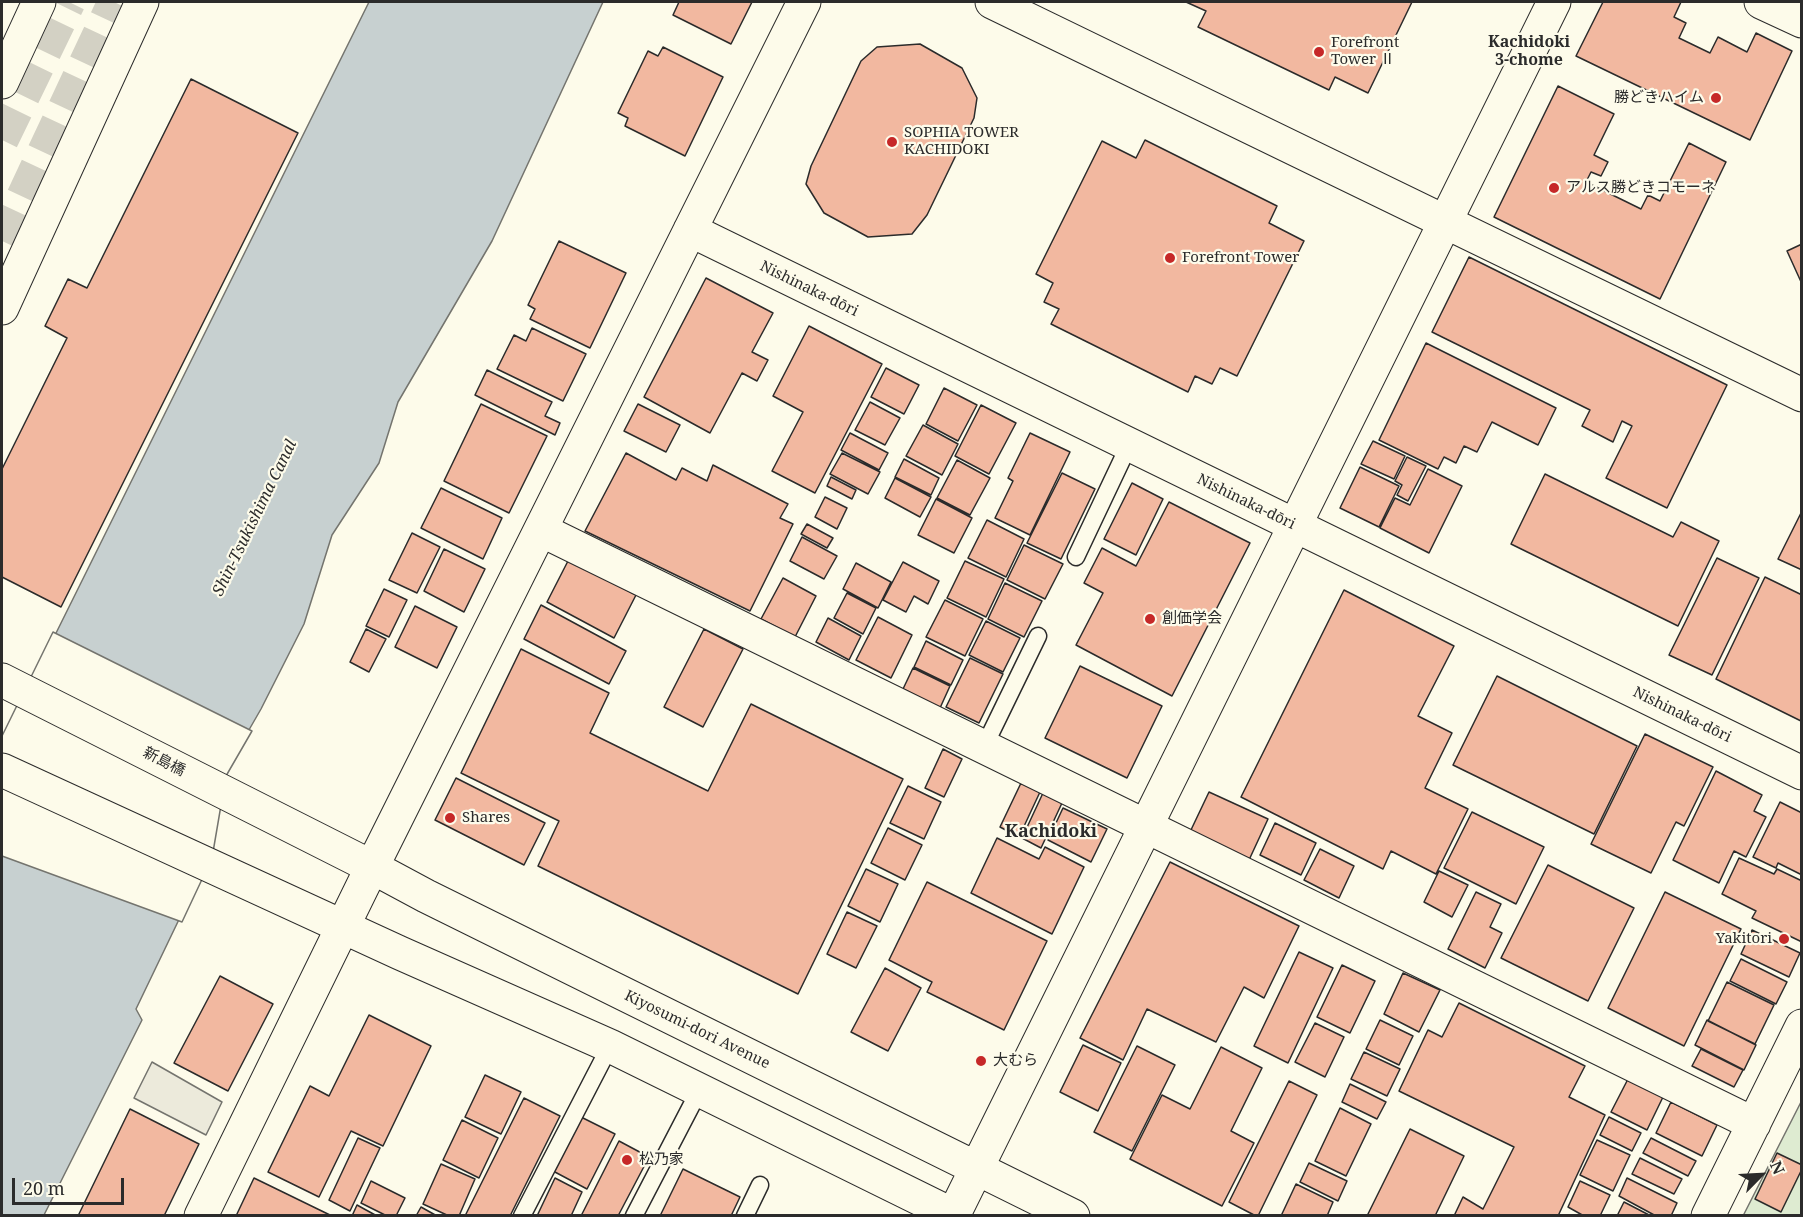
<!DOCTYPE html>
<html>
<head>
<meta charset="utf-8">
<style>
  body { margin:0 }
  #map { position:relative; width:1803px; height:1217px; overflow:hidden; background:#fdfbea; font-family:"Noto Serif",serif }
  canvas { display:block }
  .frame { position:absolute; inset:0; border:3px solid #2b2b2b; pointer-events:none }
  .north { position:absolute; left:1731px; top:1145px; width:60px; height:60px; -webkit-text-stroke:4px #fdfbea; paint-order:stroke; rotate:66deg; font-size:16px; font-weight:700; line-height:24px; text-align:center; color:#2b2b2b }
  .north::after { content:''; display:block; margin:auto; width:21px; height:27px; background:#2b2b2b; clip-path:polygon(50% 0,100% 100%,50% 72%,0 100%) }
  .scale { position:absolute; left:12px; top:1178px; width:112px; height:27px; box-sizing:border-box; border:3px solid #2b2b2b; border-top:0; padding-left:8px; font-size:18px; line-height:21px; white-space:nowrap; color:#2b2b2b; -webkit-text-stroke:4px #fdfbea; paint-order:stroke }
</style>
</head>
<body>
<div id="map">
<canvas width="1803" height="1217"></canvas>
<div class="frame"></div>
<div class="north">N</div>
<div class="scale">20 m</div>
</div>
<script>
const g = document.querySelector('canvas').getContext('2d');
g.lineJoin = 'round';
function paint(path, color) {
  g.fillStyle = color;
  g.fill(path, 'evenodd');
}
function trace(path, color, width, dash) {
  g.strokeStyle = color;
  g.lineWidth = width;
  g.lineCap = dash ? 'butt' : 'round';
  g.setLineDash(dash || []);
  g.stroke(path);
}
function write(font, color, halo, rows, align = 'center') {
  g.font = font + ' "Noto Serif","Noto Sans JP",serif';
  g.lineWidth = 4.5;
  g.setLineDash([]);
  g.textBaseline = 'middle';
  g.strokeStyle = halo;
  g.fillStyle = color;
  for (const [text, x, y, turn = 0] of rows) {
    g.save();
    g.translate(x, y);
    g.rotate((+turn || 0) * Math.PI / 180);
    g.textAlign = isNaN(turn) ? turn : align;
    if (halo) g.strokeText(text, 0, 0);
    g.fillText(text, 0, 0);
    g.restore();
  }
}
const green = new Path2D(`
  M1801,1102v113l-58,1z`);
const parking = new Path2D(`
  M152,1062l70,40 -16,33 -72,-37z`);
const water = new Path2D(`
  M369,2h234l-111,239 -94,161 -19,61 -47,72 -28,89 -43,85 -38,66 -14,82 -73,152 6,11 -98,195h-42v-473z`);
const pier = new Path2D(`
  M53,632l199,99 -26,45 -14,82 -30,64 -180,-66v-120z`);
const building = new Path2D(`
  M679,2h73l-21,42 -58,-29z
  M1186,2h226l-44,91 -33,-16 -6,13 -131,-63 8,-16z
  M1603,2h78l-7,15 12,6 -7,15 31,15 8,-16 29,15 9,-19 36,18 -42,89 -174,-84z
  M920,44l42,24 15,30 -3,20 -47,97 -15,19 -44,3 -44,-24 -18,-29 5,-18 50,-105 16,-14z
  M663,47l60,30 -38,79 -60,-30 3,-8 -10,-5 30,-62 10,5z
  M191,79l107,54 -237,474 -59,-30v-108l65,-131 -22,-12 23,-47 19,9z
  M1558,86l56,28 -20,41 14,7 -7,14 -10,-4 -5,10 55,27 7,-14 12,6 29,-58 37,19 -66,137 -166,-82z
  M1145,140l132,66 -8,17 35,18 -67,135 -17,-8 -8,16 -17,-8 -7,16 -137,-68 8,-15 -15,-7 9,-19 -17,-9 66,-133 34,17z
  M559,241l67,32 -36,75 -60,-29 5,-10 -7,-4z
  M1802,244v40l-15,-33z
  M1469,257l258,128 -60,123 -61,-30 26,-52 -10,-5 -9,21 -31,-16 8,-16 -158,-78z
  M706,278l67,35 -21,39 16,8 -11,21 -15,-8 -32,60 -66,-36z
  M809,326l73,38 -67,129 -43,-22 31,-59 -30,-16z
  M532,328l54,26 -23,47 -66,-32 17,-34 12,6z
  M1426,343l130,65 -18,37 -46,-23 -15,30 -13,-6 -8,17 -12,-6 -6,12 -59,-29z
  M886,368l33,17 -15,29 -33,-17z
  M487,370l65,32 -7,14 15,7 -5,12 -80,-40z
  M944,388l33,17 -19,36 -32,-17z
  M870,402l30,16 -15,27 -30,-15z
  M481,404l66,32 -38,77 -65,-32z
  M638,404l42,21 -14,27 -42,-21z
  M981,405l35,18 -27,51 -34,-18z
  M923,425l35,19 -16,31 -36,-19z
  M850,433l38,20 -9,17 -38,-20z
  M1030,433l40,19 -40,83 -35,-17 18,-37 -5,-3z
  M1373,441l32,15 -11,23 -33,-15z
  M626,453l50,27 6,-12 25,13 6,-16 75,39 -8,14 13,6 -43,87 -165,-80z
  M842,453l38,19 -12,22 -38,-20z
  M1407,457l19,9 -18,35 -11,-6 5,-10 -7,-4z
  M904,459l35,19 -8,17 -36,-18z
  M957,460l33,18 -20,37 -33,-17z
  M1360,467l39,19 -20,41 -39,-19z
  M1428,469l34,17 -33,67 -49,-25 15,-30 15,7z
  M1062,473l33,16 -34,70 -34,-16z
  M1545,474l128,63 8,-15 38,19 -41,85 -167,-82z
  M831,477l25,13 -4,9 -25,-13z
  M895,478l36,19 -11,20 -35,-19z
  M1132,483l31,16 -27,56 -32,-16z
  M441,488l61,30 -19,41 -62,-31z
  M825,497l22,11 -10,21 -22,-12z
  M936,499l36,19 -18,35 -36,-18z
  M1169,502l81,41 -78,153 -96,-51 27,-52 -19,-10 18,-35 34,18z
  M1802,511v59l-24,-11z
  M987,520l37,19 -18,38 -38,-19z
  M807,524l26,14 -6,10 -26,-14z
  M412,533l28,14 -23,46 -28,-13z
  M802,537l35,19 -13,23 -34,-18z
  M1024,545l39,19 -18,35 -38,-19z
  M444,549l41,20 -21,43 -40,-21z
  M1717,558l42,20 -47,97 -43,-20z
  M569,559l67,36 -22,43 -67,-36z
  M965,561l39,18 -18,38 -39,-19z
  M903,562l36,19 -11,23 -14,-8 -8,16 -23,-12z
  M856,563l35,19 -13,26 -35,-19z
  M1765,577l37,18 -1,126 -85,-42z
  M783,578l33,18 -21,41 -34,-18z
  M1005,583l37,18 -18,36 -36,-18z
  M384,589l23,11 -18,37 -23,-11z
  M1344,590l110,56 -36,70 34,17 -27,55 43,21 -32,65 -45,-23 -8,18 -142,-72z
  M847,593l29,15 -13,26 -29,-16z
  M945,600l38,19 -18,37 -39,-19z
  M541,605l85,46 -17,33 -85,-45z
  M415,606l42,21 -20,41 -42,-21z
  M878,617l34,18 -21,43 -35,-18z
  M828,618l33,18 -12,24 -33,-18z
  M986,621l34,17 -17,34 -34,-17z
  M366,629l20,10 -17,33 -19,-10z
  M704,629l39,20 -40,78 -39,-20z
  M926,641l37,19 -12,25 -37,-18z
  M521,649l88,44 -19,40 118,58 43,-87 152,75 -105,215 -260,-128 21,-45 -98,-48z
  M970,658l33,16 -24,49 -33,-16z
  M1080,666l82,40 -35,72 -82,-40z
  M913,668l37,18 -10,22 -37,-19z
  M1497,676l140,70 -43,88 -141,-69z
  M1645,734l68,33 -29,59 -8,-4 -25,51 -60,-29z
  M943,749l19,10 -18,38 -19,-9z
  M1716,771l46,24 -8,16 12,6 -20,40 -12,-6 -15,32 -46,-23z
  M456,778l89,45 -21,42 -89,-45z
  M1021,783l19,9 -21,45 -19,-10z
  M908,786l33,16 -17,37 -34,-16z
  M1209,792l59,27 -19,41 -59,-28z
  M1043,793l19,10 -21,45 -19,-10z
  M1780,802l22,11v62l-24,-12 -2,5 -23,-11z
  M1063,808l44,21 -16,33 -43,-22z
  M1472,812l72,35 -28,57 -72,-36z
  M1275,823l41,20 -15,32 -41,-20z
  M888,828l34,17 -17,35 -34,-17z
  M997,838l42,21 6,-12 39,20 -32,67 -81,-41z
  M1320,849l34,17 -15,32 -35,-18z
  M1739,858l35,16 3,-5 25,12v61l-50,-24 4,-7 -34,-17z
  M1170,862l129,64 -35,72 -20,-11 -28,55 -69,-33 -24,51 -43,-22z
  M1548,865l86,43 -46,93 -87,-43z
  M866,869l32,15 -18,38 -32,-16z
  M1439,871l29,14 -16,32 -28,-15z
  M927,882l120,59 -43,89 -77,-38 5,-10 -43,-22z
  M1476,892l25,12 -11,23 12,6 -17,35 -37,-19z
  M1665,892l76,37 -57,117 -76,-38z
  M847,912l30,14 -21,42 -29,-14z
  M1752,930l48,23 -11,24 -48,-23z
  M1299,952l34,16 -45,95 -34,-17z
  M1741,959l46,23 -11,22 -46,-23z
  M1342,965l33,16 -25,52 -33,-16z
  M885,968l36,20 -33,63 -37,-19z
  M1403,973l37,17 -21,42 -35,-18z
  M220,976l53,28 -45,87 -54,-28z
  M1727,982l47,23 -19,39 -47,-23z
  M1459,1003l126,63 -16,31 36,18 -47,101h-104l9,-19 20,12 31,-62 -115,-56 29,-61 14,7z
  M369,1015l62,31 -48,100 -32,-15 -32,66 -51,-25 42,-86 19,10z
  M1380,1020l33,16 -14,29 -33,-16z
  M1707,1020l49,25 -12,25 -49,-25z
  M1315,1023l29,14 -19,40 -30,-15z
  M1083,1045l38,18 -23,48 -38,-19z
  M1137,1046l38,19 -43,86 -38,-19z
  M1221,1047l41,21 -31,63 23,12 -32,63 -92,-47 32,-64 28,14z
  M1701,1049l42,21 -9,17 -42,-21z
  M1364,1052l36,17 -13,27 -36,-17z
  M485,1075l36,17 -20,42 -36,-17z
  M1628,1079l35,18 -16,33 -36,-18z
  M1289,1081l28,14 -59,121h-2l-27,-14z
  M1350,1084l36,18 -9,17 -35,-17z
  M524,1098l36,18 -50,100h-45z
  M1671,1102l46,23 -15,31 -46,-23z
  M1340,1108l31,16 -25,52 -31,-15z
  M130,1109l69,35 -35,72h-86z
  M581,1117l34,17 -28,55 -34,-18z
  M1609,1117l32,16 -9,18 -32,-16z
  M462,1120l36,18 -19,40 -36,-18z
  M1410,1129l54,27 -29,60h-68z
  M358,1138l22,10 -30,63 -21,-11z
  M1651,1138l45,23 -8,15 -45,-23z
  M1597,1140l33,15 -17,36 -33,-16z
  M619,1141l30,16 -31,59h-37z
  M1777,1153l25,12v4l-21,43 -26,-13z
  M1640,1158l42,21 -8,15 -42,-20z
  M1309,1163l38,18 -9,20 -38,-19z
  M441,1164l34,15 -16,37h-10l-26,-12z
  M683,1169l57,28 -9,19h-71z
  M254,1178l78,38h-96z
  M555,1178l27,14 -11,24h-34z
  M1627,1178l50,25 -6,13h-15l-37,-20z
  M371,1181l34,17 -9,18h-9l-26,-13z
  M1580,1181l30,14 -10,21h-16l-16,-9z
  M1296,1184l37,18 -6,14h-46z
  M1624,1202l27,14h-34z
  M357,1205l20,11h-25z
  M421,1207l16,9h-21z`);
const primaryTunnel = new Path2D(`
  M2,140l67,-138
  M2,241l112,-239`);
const service = new Path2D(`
  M1076,557l53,-112
  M984,747l54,-111
  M522,1216l88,-170
  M634,1216l66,-127
  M745,1216l15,-31`);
const minor = new Path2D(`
  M992,2l810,393
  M541,530l1213,594
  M1708,1216l94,-190`);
const tertiary = new Path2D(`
  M1761,2l41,19
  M690,230l1112,543
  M2,680l370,187 54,29 647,320
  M2,770l398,183 210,93 345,170
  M201,1216l171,-349 432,-865
  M953,1216l601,-1214`);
const primary = new Path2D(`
  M2,82l37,-80
  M2,308l140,-306`);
const markers = [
  [1319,52,6,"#c62828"],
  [1716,98,6,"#c62828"],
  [892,142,6,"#c62828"],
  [1554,188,6,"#c62828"],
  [1170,258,6,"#c62828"],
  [1150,619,6,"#c62828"],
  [450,818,6,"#c62828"],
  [1784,939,6,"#c62828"],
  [981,1061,6,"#c62828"],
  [627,1160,6,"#c62828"]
];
const poiNames = [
  ["Forefront",1331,43],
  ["Tower Ⅱ",1331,60],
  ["勝どきハイム",1704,98,"right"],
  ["SOPHIA TOWER",904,133],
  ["KACHIDOKI",904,150],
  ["アルス勝どきコモーネ",1566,188],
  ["Forefront Tower",1182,258],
  ["創価学会",1162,619],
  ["Shares",462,818],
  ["Yakitori",1772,939,"right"],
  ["大むら",993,1061],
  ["松乃家",639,1160]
];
const streetNames = [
  ["Nishinaka-dōri",809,289,26],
  ["Nishinaka-dōri",1246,502,26],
  ["Nishinaka-dōri",1682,715,26],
  ["新島橋",164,762,27],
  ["Kiyosumi-dori Avenue",697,1030,26]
];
const neighbourhoodNames = [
  ["Kachidoki",1529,42],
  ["3-chome",1529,60]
];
const waterNames = [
  ["Shin-Tsukishima Canal",255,518,-64]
];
const quarterNames = [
  ["Kachidoki",1051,832]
];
paint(green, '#deebd1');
trace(green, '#74746e', 1.5);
paint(parking, '#eceadb');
trace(parking, '#74746e', 1.5);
paint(water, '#c7d0d0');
trace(water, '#74746e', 1.5);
paint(pier, '#fdfbea');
trace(pier, '#74746e', 1.5);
paint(building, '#f2b8a0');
trace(building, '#2b2b2b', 1.5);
trace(primaryTunnel, '#d3d1c4', 33, [33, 16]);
trace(service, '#2b2b2b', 19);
trace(minor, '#2b2b2b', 35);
trace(tertiary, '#2b2b2b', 35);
trace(primary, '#2b2b2b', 35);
trace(service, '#fdfbea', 16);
trace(minor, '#fdfbea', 33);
trace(tertiary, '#fdfbea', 33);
trace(primary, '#fdfbea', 33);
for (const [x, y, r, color] of markers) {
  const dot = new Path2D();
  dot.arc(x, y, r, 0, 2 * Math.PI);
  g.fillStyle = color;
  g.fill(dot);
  trace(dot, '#fdfbea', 2);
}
write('15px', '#2b2b2b', '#fdfbea', poiNames, 'left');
write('15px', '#2b2b2b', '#fdfbea', streetNames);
write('bold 16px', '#2b2b2b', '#fdfbea', neighbourhoodNames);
write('italic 16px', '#2b2b2b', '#fdfbea', waterNames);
write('bold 18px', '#2b2b2b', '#fdfbea', quarterNames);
</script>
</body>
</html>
